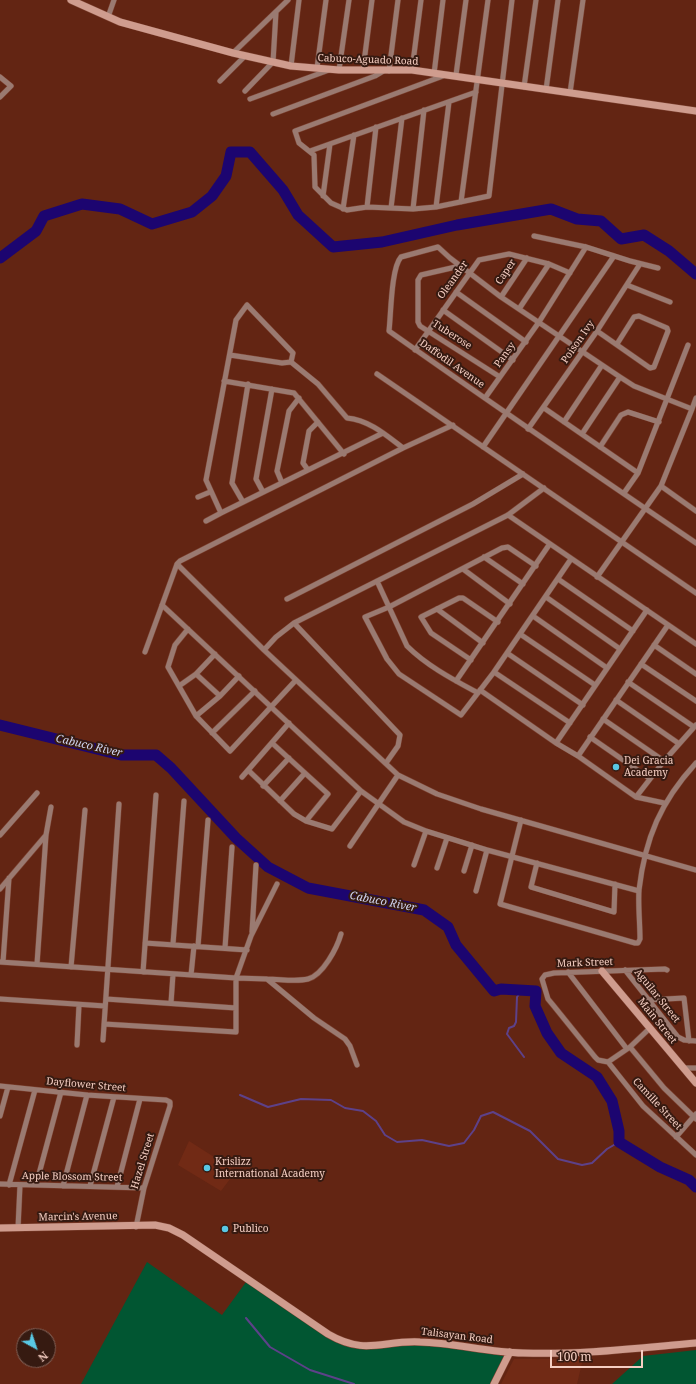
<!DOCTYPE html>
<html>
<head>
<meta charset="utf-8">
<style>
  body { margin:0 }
  #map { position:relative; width:696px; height:1384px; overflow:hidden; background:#632513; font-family:"Noto Serif",serif }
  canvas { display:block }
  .north { position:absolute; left:16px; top:1328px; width:40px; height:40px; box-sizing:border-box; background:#361a11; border:1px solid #826258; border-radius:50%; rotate:140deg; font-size:11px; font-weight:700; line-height:16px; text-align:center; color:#f5cec2 }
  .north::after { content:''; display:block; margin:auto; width:14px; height:18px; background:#59c8e4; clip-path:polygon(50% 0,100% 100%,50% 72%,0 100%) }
  .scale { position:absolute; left:550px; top:1350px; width:93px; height:18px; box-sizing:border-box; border:2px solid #f5cec2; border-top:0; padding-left:5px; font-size:12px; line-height:14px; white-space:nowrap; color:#f5cec2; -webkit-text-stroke:3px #361a11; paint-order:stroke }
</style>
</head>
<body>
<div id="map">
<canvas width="696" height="1384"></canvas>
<div class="north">N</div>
<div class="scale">100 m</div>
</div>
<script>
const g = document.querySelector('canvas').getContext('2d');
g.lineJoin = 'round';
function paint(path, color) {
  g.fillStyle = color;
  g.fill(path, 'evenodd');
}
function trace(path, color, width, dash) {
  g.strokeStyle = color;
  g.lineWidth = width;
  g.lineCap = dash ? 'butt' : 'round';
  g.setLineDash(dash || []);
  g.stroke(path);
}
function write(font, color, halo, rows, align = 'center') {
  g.font = font + ' "Noto Serif",serif';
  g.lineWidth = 4;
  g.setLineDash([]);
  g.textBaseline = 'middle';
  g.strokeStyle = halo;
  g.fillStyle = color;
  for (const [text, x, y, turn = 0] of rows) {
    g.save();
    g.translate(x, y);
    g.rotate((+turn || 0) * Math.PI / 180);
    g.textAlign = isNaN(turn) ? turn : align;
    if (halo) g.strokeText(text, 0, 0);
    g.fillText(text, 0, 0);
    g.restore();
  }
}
const built = new Path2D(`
  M189,1141l47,30 -15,20 -43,-26z
  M514,1359h69l-6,25h-76z`);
const green = new Path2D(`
  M147,1262l75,53 24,-33 93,61c37,14 54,-2 88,1 26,3 52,8 77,12l-14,28h-409z
  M696,1350v34h-84l31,-28z`);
const stream = new Path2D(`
  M524,1057l-17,-23 2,-6 5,-2 2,-4 1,-25 3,-4 10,-2
  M240,1095l28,12 33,-8 30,1 14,8 18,3 13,10 9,14 12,7 25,-2 27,6 15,-3 10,-13 7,-14 12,-4 37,19 28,28 24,6 10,-2 15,-14 12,-7
  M246,1318l24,29 40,23 44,14`);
const river = new Path2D(`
  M0,258l36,-27 8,-15 38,-12 38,5 32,15 40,-12 20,-16 14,-20 5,-24h19l33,38 15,25 35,32 49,-5 75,-17 94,-16 26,10 24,2 20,18 23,-4 25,16 27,23
  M0,725l121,30h35l15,13 65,70 32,29 40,21 116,22 24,17 8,18 38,46 7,-2 35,2 -1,15 12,27 14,20 36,24 15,24 7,30v11l41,25 29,13 7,7`);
const street = new Path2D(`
  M108,17l6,-17
  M233,53l55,-53
  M291,66l8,-66
  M317,68l9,-68
  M339,70l10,-70
  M363,70l9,-70
  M412,70l9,-70
  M389,71l9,-71
  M434,74l9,-74
  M456,75l10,-75
  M443,76l-148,55 4,12 15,12 1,32 16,16 16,7 20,-3 46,2 23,-2 53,-11 23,-196
  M0,77l11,9 -11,11
  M220,81l25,-25
  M524,87l12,-87
  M546,90l12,-90
  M245,91l28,-29 3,-50
  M570,93l13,-93
  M250,99l79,-29
  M273,114l102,-38 10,-6
  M310,151l166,-59
  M323,196l7,-52
  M461,202l27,-202
  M367,207l9,-80
  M436,207l13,-105
  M391,208l11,-90
  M343,209l11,-74
  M413,209l11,-99
  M534,236l52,11 44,14 28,7
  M460,266l-39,9 -3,5v42l2,4 80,51
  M627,285l43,17
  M456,292l70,50
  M501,297l26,-39
  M519,309l30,-45
  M443,310l70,50
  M597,331l53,37 4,-1 14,-36 -1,-3 -28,-12 -5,1 -17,27
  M415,350l64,-90 30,-6 40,10 21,9
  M230,355l52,8 9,-1 27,22 29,34c22,2 39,17 56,30
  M291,362l2,-9 -46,-48 -11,15 -30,160 15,33 162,-80
  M377,374l319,219
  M224,381l70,12 50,61
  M485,398l54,-76 47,-75
  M544,408l94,65
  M692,409l4,-11
  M564,422l38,-57
  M528,429l69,-98 43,-67
  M582,434l38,-57
  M483,447l131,-191
  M600,447l21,-32 7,-3 31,10
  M308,470l-5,-7 6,-32 9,-9
  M282,483l-5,-12 12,-60 10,-13
  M661,486l35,25
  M263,492l-7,-13 16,-90
  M624,493l14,-20 50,-128
  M198,497l12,-5
  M243,502l-11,-19 16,-99
  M508,515l188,129
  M206,521l15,-8
  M484,557l39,27
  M177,564l87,86 134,125 39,19 44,15 215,61
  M536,566l-28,-19 -6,1 -113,59 -24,10 22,42 12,15 62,41 33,-43 77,-113
  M463,569l47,35
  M597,577l64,-91 31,-77 -58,-23 -14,-9 -119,-80 -51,-39 -12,-11 -37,10c-10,11 -10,58 -12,74 102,72 204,142 307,212
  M558,579l75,52
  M377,581l30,65c20,20 47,34 71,47
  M546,597l74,52
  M287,599l186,-95 50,-30
  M162,605l199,186 43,31 22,9 61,19 152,41
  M437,609l46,34
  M533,616l74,52
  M294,623l106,112 -2,11 -12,17
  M188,629l-13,16 -7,22 28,49 34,35 66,-71
  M520,634l75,51
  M654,645l42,29
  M264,650l12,-13 18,-14 214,-108 36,-27
  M145,652l32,-88 3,-3 223,-113 50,-23
  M507,653l76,52
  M471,660l-40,-27 -10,-16 38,-19h4l35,24
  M641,664l55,37
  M494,672l76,51
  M196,674l24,22
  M456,681l93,-136
  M628,682l66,45
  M179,686l17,-12 19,-20
  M480,690l76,53 22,13 58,41 28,6
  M616,700l62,43
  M196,716l24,-20 19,-20
  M603,719l61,42
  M212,733l43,-42
  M590,737l59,41
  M272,743l56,51 -22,27
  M556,743l91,-133
  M578,756l90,-131
  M248,770l46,44 12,7 26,8 29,-38
  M242,777l47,-54
  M263,786l26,-28
  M636,797l28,-36 32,-36
  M280,801l25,-28
  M521,820l-21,84 135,39h3l2,-4c0,-16 -2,-33 -1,-49 6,-52 22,-89 57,-127
  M0,835l37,-42
  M350,846l48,-71
  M537,863l-6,24 83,25 1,-28
  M414,865l12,-34
  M437,868l10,-30
  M464,871l8,-26
  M0,889l46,-54
  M476,891l11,-41
  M252,932l4,-67
  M145,943l102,7
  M173,944l11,-143
  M198,946l10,-126
  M225,948l7,-101
  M0,962l236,16 31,1 47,39 31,21 5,7 7,19
  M3,962l6,-84
  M37,964l9,-129 5,-28
  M71,967l14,-157
  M625,970l53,67 6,3 12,1
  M143,972l13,-177
  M568,972l59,77
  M191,975l3,-29
  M267,979c13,0 29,3 41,0 15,-4 29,-31 33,-45
  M0,999l105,7
  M106,999l130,9
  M648,1000l36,-2 5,43
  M171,1003l2,-29
  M104,1024l132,8v-54l15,-42 26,-52
  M103,1040l16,-236
  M77,1045l2,-40
  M630,1047l34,41 32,31
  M608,1062l-10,-2 -3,-3 -42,-52 -5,-6 -6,-20 3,-4 9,-2 111,-4 2,1
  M608,1062l35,44 53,49
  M608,1062l22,-15 20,-19
  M683,1068h13
  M0,1086l87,9 79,5 4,2v4l-26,82 -8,39
  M0,1116l8,-29
  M676,1137l20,-23
  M0,1184l144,4
  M9,1185l26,-95
  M36,1185l25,-93
  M63,1186l24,-91
  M90,1186l24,-89
  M117,1187l23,-88
  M18,1228l2,-43`);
const secondary = new Path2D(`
  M71,0l49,22 113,31 58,13 48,4h73l284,41
  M602,971l94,112
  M0,1228l155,-3 14,3 14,7 145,99c38,22 54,6 92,8 34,1 68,10 103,11 58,2 115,-5 173,-10
  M494,1384l16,-32`);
const markers = [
  [616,767,4,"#59c8e4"],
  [207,1168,4,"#59c8e4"],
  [225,1229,4,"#59c8e4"]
];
const streetNames = [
  ["Cabuco-Aguado Road",368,60,2],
  ["Caper",506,272,-56],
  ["Oleander",453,280,-54],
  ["Tuberose",452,335,33],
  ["Poison Ivy",578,342,-55],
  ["Pansy",505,355,-54],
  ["Daffodil Avenue",452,364,35],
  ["Mark Street",585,963,-2],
  ["Aguilar Street",657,996,51],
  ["Main Street",657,1021,51],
  ["Dayflower Street",86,1085,5],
  ["Camille Street",657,1104,47],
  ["Hazel Street",143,1161,-73],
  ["Apple Blossom Street",72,1177,1],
  ["Marcin's Avenue",78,1217,-1],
  ["Talisayan Road",457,1336,7]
];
const poiNames = [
  ["Dei Gracia",624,761],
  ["Academy",624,773],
  ["Krislizz",215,1162],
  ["International Academy",215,1174],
  ["Publico",233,1229]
];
const waterNames = [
  ["Cabuco River",89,746,13],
  ["Cabuco River",383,902,11]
];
paint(built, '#712a15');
paint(green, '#015632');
trace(stream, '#5d4189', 2);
trace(river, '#1c0570', 11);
trace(street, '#7d4332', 6);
trace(secondary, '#7d4332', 8);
trace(street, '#9a7a71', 5);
trace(secondary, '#cf9c8e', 7);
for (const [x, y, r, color] of markers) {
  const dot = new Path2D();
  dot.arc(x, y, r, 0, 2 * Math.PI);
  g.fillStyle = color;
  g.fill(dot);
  trace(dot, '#361a11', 1.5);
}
write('10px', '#f5cec2', '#361a11', streetNames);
write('10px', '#f5cec2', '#361a11', poiNames, 'left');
write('italic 11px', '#d0d5f0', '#361a11', waterNames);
</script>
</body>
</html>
